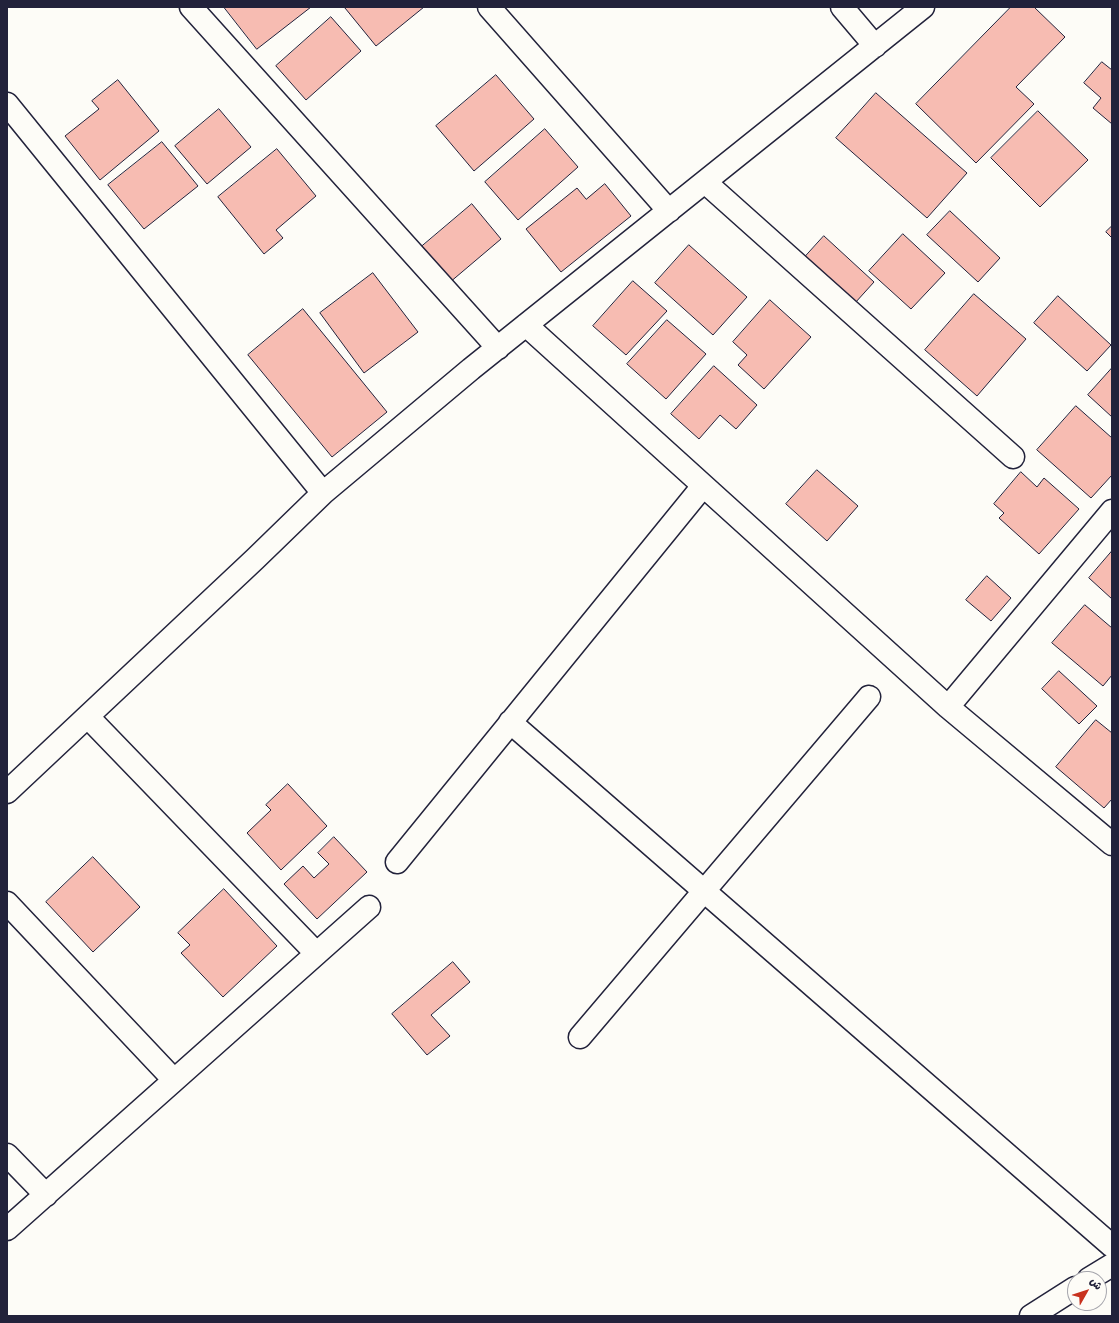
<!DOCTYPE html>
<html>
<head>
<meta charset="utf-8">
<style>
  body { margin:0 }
  #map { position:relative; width:1119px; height:1323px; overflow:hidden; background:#fdfcf7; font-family:Mynerve,"Playpen Sans Arabic",sans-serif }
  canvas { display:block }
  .frame { position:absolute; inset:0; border:8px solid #22223b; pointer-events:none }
  .north { position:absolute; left:1067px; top:1271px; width:40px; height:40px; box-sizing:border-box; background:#fdfcf7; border:1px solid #a5a5ac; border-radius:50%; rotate:51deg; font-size:11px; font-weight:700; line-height:16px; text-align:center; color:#22223b }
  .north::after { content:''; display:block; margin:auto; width:14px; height:18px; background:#c8321e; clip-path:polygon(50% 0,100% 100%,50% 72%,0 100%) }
</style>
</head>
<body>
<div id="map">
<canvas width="1119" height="1323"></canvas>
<div class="frame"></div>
<div class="north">ش</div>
</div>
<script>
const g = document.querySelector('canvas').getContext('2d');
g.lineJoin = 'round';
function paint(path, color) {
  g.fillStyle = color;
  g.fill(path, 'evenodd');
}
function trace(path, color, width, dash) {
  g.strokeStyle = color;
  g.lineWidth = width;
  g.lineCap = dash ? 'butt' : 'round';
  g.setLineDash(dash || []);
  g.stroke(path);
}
const building = new Path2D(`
  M224,7h87l-54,42z
  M346,7h78l-48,39 -31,-38z
  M1011,7h23l31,30 -49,50 18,17 -58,59 -60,-59z
  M331,17l30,34 -55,49 -30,-34z
  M1102,62l10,8v54l-19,-16 8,-10 -17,-15z
  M496,75l38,44 -60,52 -38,-45z
  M118,80l41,51 -59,49 -35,-44 34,-27 -7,-8z
  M876,93l91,80 -40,45 -91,-80z
  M219,109l32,38 -44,37 -32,-38z
  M1038,111l50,49 -48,47 -49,-49z
  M545,129l33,38 -60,53 -33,-38z
  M162,142l36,44 -54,43 -36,-44z
  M277,149l39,47 -40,34 7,8 -19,16 -46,-57z
  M605,184l26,32 -70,56 -35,-43 51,-41 9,11z
  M472,204l29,35 -52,44 -29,-35z
  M950,211l50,47 -22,24 -51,-47z
  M1112,226v12l-6,-6z
  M903,234l42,39 -34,36 -42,-38z
  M824,236l50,46 -19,21 -50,-46z
  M689,245l58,52 -34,38 -58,-52z
  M373,273l45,59 -54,41 -44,-60z
  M633,281l34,30 -41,44 -33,-29z
  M974,294l52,45 -49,57 -52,-46z
  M1058,296l53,49 -24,26 -53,-48z
  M770,300l41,37 -47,52 -26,-24 9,-10 -14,-13z
  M303,309l84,103 -55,45 -84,-102z
  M667,320l39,34 -40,45 -39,-35z
  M714,366l43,39 -21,24 -16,-14 -21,24 -28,-25z
  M1112,368v49l-24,-22z
  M1076,406l36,32v37l-21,23 -54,-48z
  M817,470l41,36 -31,35 -41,-37z
  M1021,472l16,15 7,-9 35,31 -40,45 -40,-36 5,-5 -10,-9z
  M1112,551v48l-23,-21z
  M987,576l24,22 -20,23 -25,-21z
  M1085,605l27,23v47l-9,11 -51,-43z
  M1059,671l38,35 -18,18 -37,-35z
  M1096,720l16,13v66l-8,9 -48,-41z
  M288,784l39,42 -46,44 -34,-37 24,-23 -5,-5z
  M334,837l33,35 -50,47 -33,-35 19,-18 11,12 15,-14 -11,-11z
  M93,857l47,50 -47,45 -47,-50z
  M224,889l53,57 -54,51 -42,-44 9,-8 -12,-12z
  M453,962l17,20 -39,33 19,21 -23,19 -35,-41z`);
const minor = new Path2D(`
  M191,7l307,341
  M489,7l180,204
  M842,7l33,39
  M7,104l316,389
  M705,182l308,275
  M526,325l422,382 164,137
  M948,707l164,-196
  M88,717l227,235
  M510,722l602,524
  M7,792l248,-233 68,-66 148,-124 452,-362
  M397,862l306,-376
  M7,903l167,177
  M580,1037l289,-340
  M7,1155l39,40
  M7,1229l362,-322
  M1089,1279l23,-14
  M1031,1316l44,-28`);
paint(building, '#f7bcb2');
trace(building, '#22223b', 1);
trace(minor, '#22223b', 25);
trace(minor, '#fdfcf7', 22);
</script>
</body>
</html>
